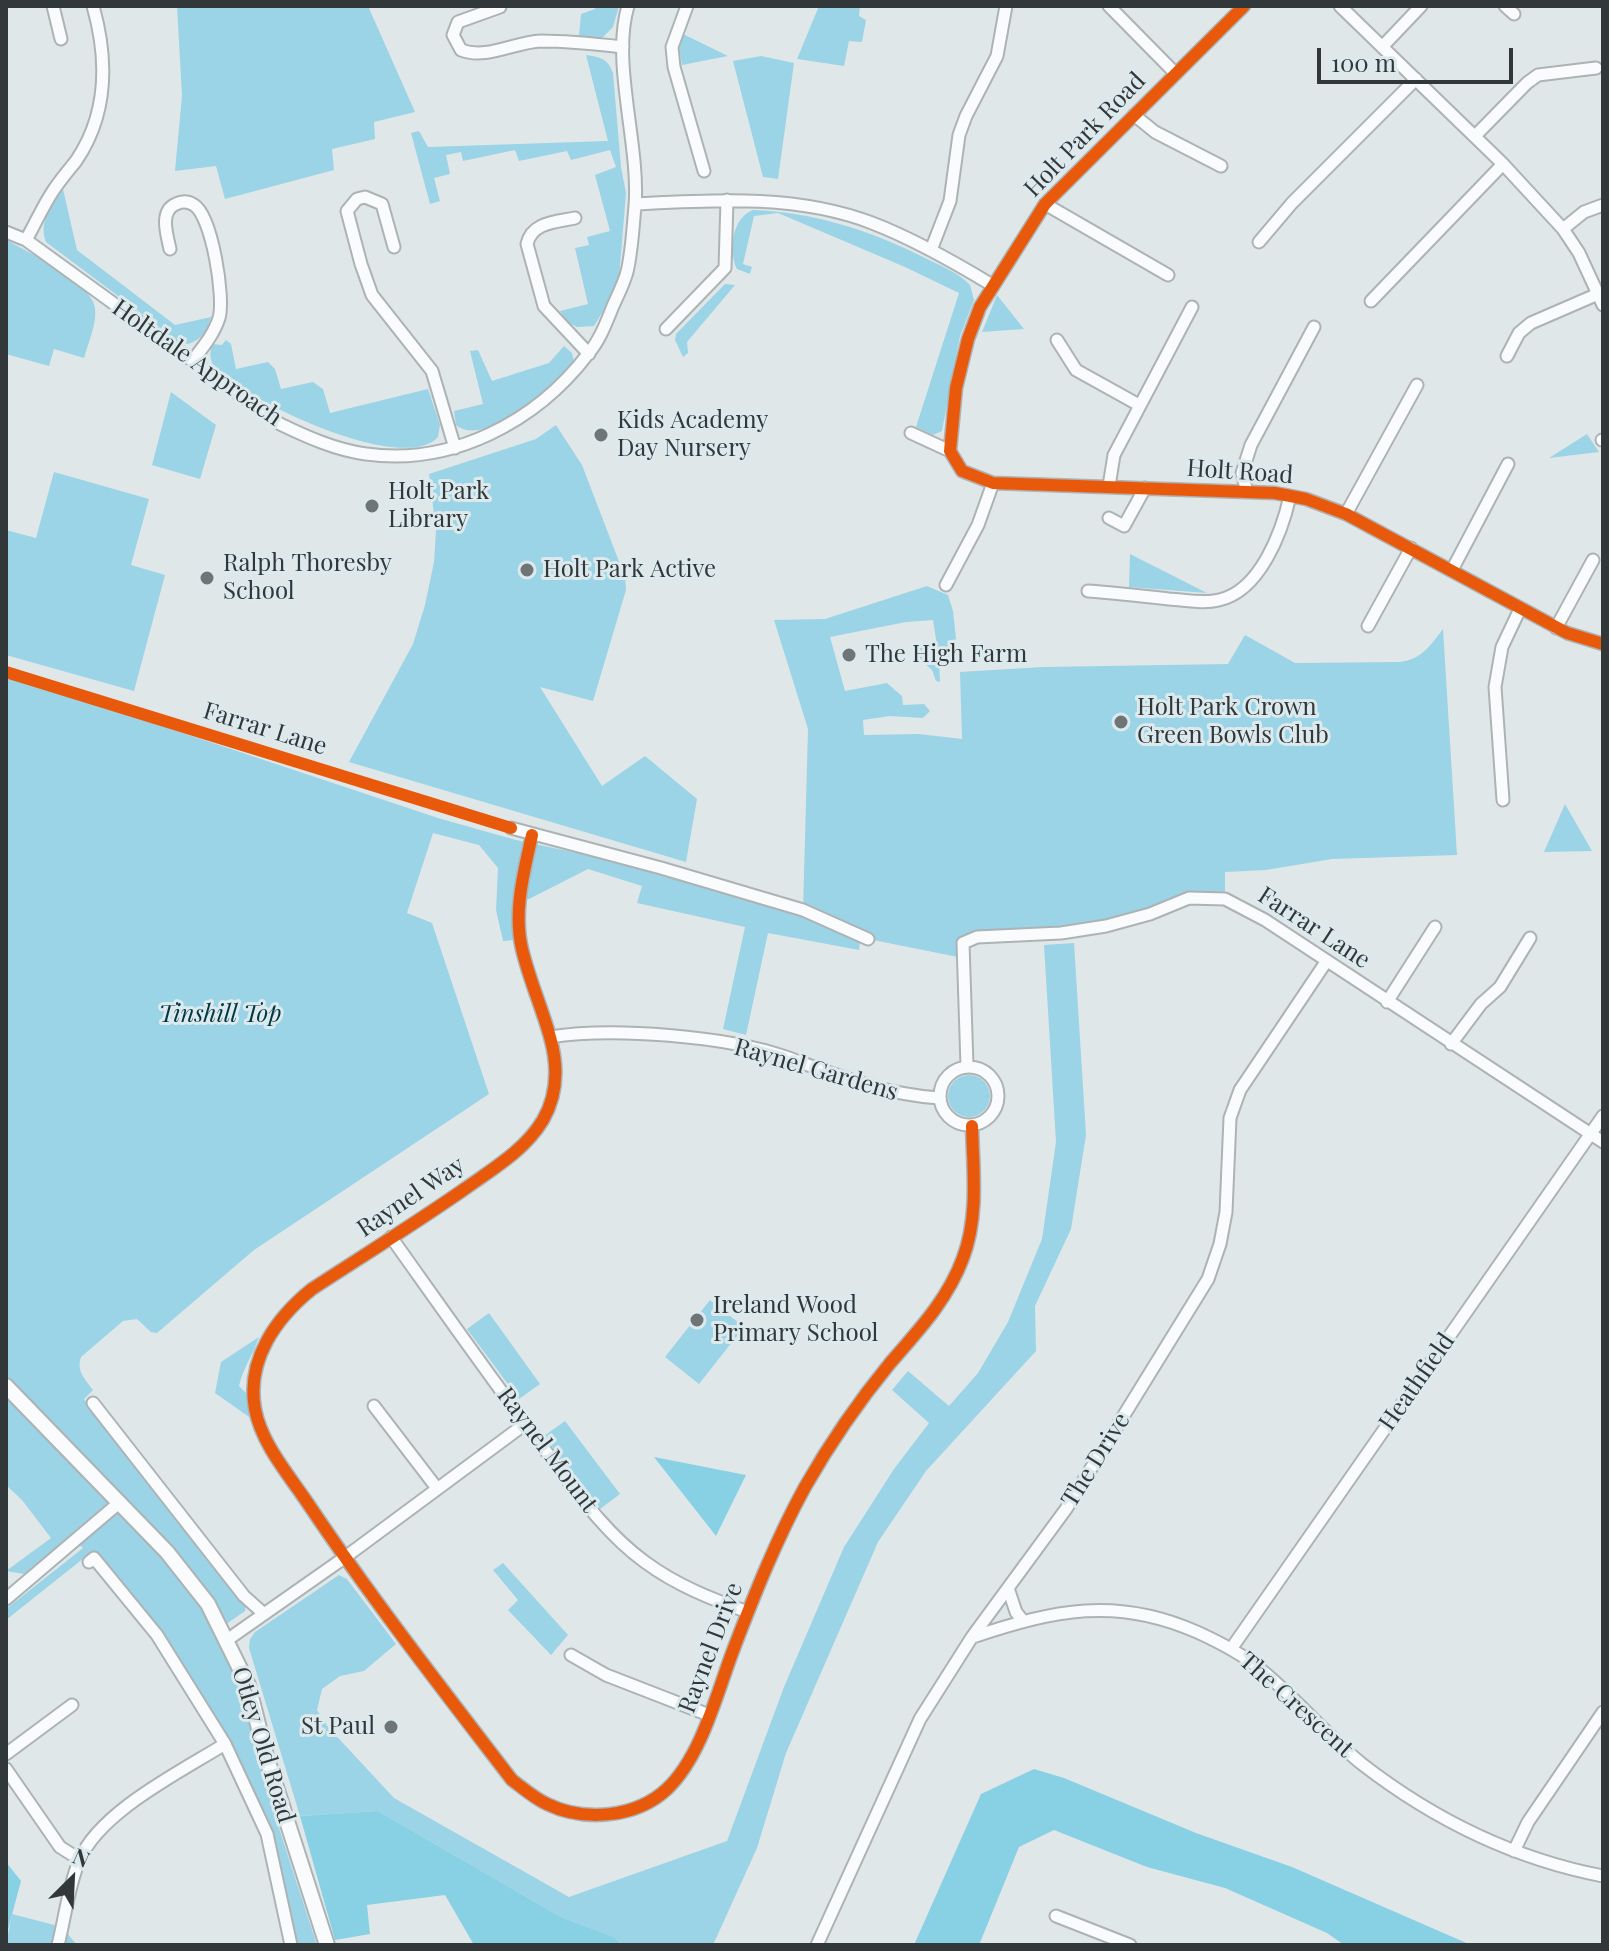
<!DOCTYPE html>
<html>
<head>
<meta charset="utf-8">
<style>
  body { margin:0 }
  #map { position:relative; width:1609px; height:1951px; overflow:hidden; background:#e0e7e9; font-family:"Playfair Display",serif }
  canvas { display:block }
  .frame { position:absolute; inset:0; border:8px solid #323739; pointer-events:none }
  .north { position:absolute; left:32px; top:1839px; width:80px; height:80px; -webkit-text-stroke:6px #dce9ed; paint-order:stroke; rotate:24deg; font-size:22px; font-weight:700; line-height:32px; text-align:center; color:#323739 }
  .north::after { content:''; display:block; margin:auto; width:28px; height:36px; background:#323739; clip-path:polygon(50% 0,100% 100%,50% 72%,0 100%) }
  .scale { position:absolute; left:1317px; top:48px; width:196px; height:36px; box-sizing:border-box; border:4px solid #323739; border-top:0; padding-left:10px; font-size:24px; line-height:28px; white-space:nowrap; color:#323739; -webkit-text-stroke:6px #dce9ed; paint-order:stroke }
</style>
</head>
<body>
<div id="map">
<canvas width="1609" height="1951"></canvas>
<div class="frame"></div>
<div class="north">N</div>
<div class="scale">100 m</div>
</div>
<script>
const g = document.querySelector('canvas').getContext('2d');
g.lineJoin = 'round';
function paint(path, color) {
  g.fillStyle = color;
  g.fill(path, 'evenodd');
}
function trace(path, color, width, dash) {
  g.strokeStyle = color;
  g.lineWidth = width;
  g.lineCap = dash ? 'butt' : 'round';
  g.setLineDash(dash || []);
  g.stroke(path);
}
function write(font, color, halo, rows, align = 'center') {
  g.font = font + ' "Playfair Display",serif';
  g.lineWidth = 6;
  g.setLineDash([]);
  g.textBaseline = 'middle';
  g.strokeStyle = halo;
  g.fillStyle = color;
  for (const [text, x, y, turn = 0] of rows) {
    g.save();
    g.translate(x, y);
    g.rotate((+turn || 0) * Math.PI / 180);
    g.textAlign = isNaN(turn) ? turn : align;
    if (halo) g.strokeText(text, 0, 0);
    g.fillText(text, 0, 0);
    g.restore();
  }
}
const green = new Path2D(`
  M177,6h191l47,106 -41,10 1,17 -43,10 2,21 -109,29 -9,-33 -41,5 7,-75z
  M595,6h24l-6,21 -11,11 -23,-2 2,-22 14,-5z
  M819,6h41l-1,10 7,4 -4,22 -13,-1 -5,25 -47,-7z
  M683,34l45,22 -46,9 -3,-19z
  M586,55c15,2 22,4 27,18l8,94 5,26 -7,85 -8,20 -17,28 -17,1 -9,-5 -8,-11 28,-7 -13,-56 14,-3 -2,-8 23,-6 -15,-56 21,-8 -6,-17 -39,10 -4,-9 -48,10 -4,-11 -52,11 -2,-9 -15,3 4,19 -16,4 6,23 -10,3 -19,-71 8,-2 9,16 180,-6z
  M761,56l33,7 -16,116 -15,-2 -30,-116z
  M63,189l14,61 98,75 36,-8c-4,14 -9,22 -23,27l-10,-3 -132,-99c-8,-21 6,-36 17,-53z
  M753,210c60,2 116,20 170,47 16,8 35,15 47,28l4,15 -14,36 -18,95 -9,4 -17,-8 43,-134 -54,-26 -127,-54 -24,3 -11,48 9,3 -2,7 -13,-5c-9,-18 -5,-51 16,-59z
  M6,240c21,11 87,44 89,68 2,16 -7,35 -11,50l-30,-9 -5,17 -43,-12z
  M725,284l10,1 -48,57 1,11 -5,4 -8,-17 1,-6z
  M997,295l27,34 -42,3z
  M226,340l5,4 5,25 32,-7 7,7 6,20 32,-7 10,7 7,24 98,-24 12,36 -2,12c-35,39 -194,-37 -223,-70 -6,-7 -5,-15 -3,-23l10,1z
  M564,346l8,7 2,9c-20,21 -88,88 -118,63l-2,-14 29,-7 -13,-53 8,-1 14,31 57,-18z
  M171,392l45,33 -16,54 -48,-14z
  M556,425l26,40 43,112 1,13 -33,111 -53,-14 62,99 43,-30 52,43 -11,63 -337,-100 64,-118 12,-39 9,-43 2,-31 -7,-57 107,-35z
  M1587,434l12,18 -50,6z
  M54,472l95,27 -18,66 34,10 -31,116 -128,-36v-125l30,8z
  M1130,554l77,39 -78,-6z
  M927,586l21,9 5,16 5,46 -19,1 1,24 -4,-1 -4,-11 -17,-15 1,-7 21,-3 -4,-25 -27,2 -76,15 15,54 42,-8 15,13 1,9 21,-1 6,7 -7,7 -33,-2 -27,4 1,15 55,-1 43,5 -2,-67 83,-5 185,-3 17,-29 50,28 105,-1c22,-3 30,-16 43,-33l14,226 -125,4 -66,11 -41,2v27l-36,-1 -39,16 -187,29v15l-95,-19 -8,2 -1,9 -91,-17 -22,102 -23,-6 22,-102 -108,-24 5,-17 -54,-17 -59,30h-17l3,41 -12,1 -7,-31 2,-42 -19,-23 -46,-12 -26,80 25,10 57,171 -235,156 -97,83 -6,-1 -14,-13 -14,2 -42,36c-5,14 4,22 12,33l-9,9 132,171 30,34 -1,7 -30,21 18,37 46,159 38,117h-26l-24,-111 -42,-90 -68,-109 -63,-77 -5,-4 -83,66v-11l77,-61 -13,-11 -46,37 -18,-3 45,-33 -29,-38 -16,-15v-811l432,144 78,22 122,26 165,44 5,-181 -34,-109 51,-1z
  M1565,804l27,47 -48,1z
  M1074,943l12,192 -15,94 -36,77 1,45 -110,120 -48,71 -92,211 -29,95 -44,97h-90l-9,-8 -53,-20 -183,-106 -78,5 -51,-168 1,-9 5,-7 84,-57 8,4 49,65 -32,27 -24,5 -18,13 -5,21 11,17 66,71 175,99 158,-56 57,-154 60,-140 50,-78 35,-46 -37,-33 16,-19 41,35 29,-33 30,-51 34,-83 14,-97 -12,-197z
  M948 1096a21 21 0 1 1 42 0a21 21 0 1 1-42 0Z
  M710,1300l34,27 -45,57 -34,-27z
  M489,1313l51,71 -21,15 -52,-70z
  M259,1337c-6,18 -16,31 -20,49l7,7 6,26 -37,-26 6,-31z
  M565,1421l55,73 -20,15 -56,-73z
  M503,1563l65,72 -17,20 -43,-45 10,-10 -25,-30z
  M12,1914l50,13 15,18h-71z`);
const forest = new Path2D(`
  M654,1457l92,18 -30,61z
  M1034,1769l30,9 132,55 96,34 179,78h-127l-17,-12 -102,-45 -78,-21 -93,-37 -35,17 -40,98h-65l67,-151z
  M378,1811l183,106 53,20 9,8h-149l-29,-50 -78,10 3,29 -35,6 -35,-124z
  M6,1862l15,19 -15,56z`);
const minor = new Path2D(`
  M53,6l8,33
  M687,6l-15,41 2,20 30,104
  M1109,6l67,68
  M1244,6l-199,198 -65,103 -12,32 -12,49 -6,63 12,20 31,12 282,10 31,6 40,15 221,119 36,11
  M1340,6l163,158 60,65 16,24 24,52
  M1505,6l9,8
  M500,7l-42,15 -5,13 8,15c26,10 53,-8 80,-9 28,0 55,3 82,6
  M1382,47l39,-41
  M1134,115l21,17 66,34
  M1475,136l52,-53 11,-8 58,-7
  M635,204c78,-4 162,-10 237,19 42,16 82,39 120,62
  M1045,204l123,71
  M575,218c-19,4 -43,4 -48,26l17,62 45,48
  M1563,229l21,-17 19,-7
  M6,232l20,8 254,184c27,13 56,26 86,30 86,12 170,-32 222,-100 12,-14 18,-31 25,-48 5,-11 11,-23 14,-34 5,-21 6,-45 8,-66 5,-61 -24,-143 -7,-200
  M26,240c9,-16 17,-34 27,-49 7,-11 15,-20 23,-30 32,-47 32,-102 17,-155
  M1259,242l33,-39 124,-124
  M394,247l-12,-43 -17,-7 -8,2 -10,12 14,53 11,31 60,76 23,77
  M170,249c-3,-14 -11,-38 6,-45 6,-3 12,-3 18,1 18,11 31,93 25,113 -5,16 -16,29 -26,42
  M931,250l19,-49 9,-66 7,-19 31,-60 9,-50
  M1371,301l132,-137
  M666,329l59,-61 2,-68
  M1057,340l19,30 63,35
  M1507,356l12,-23 12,-10 67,-29
  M911,433l39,18
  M1602,440h1
  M1109,486l5,-31 78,-148
  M1247,492l-5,-19 9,-28 63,-118
  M1346,514l71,-129
  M1109,518l15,8 21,-38
  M1452,570l56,-106
  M946,585l32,-60 15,-42
  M1088,591c27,2 54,5 81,8 17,1 34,5 50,1 41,-9 63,-68 71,-104
  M1368,626l43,-78
  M1556,628l37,-68
  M1503,800l-8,-113 7,-40 18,-38
  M511,828l150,40 142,42 65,29
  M532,835c-8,37 -19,76 -10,114 7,30 20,59 28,88 8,28 8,57 -7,83 -18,30 -49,48 -77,68 -50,35 -102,67 -154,101 -36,29 -66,71 -57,120 7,36 34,66 54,96 63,94 134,185 203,275 11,8 22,18 35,24 37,18 89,14 120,-15 35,-33 50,-97 67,-141 21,-55 43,-110 71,-161 25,-44 54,-86 86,-125 28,-32 57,-63 72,-104 16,-42 10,-89 9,-132
  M1387,1002l48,-75
  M550,1037c63,-10 176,-1 236,20 53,19 96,37 153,41
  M1451,1044l30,-40 19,-17 30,-49
  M967,1066l-4,-123 14,-6 84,-4 45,-7 44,-12 39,-16 36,1 40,21 338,222
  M940 1096a29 29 0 1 1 58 0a29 29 0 1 1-58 0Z
  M391,1237c52,73 103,146 157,217 29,38 57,79 97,108 31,23 66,37 103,50
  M93,1403l151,193 19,17
  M374,1406l62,81
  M89,1562l5,-4 63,77 68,109 42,90 24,111
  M1008,1588l8,24 7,9
  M6,1599l114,-97
  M973,1637c81,-27 143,-41 224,-5 22,10 44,21 63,37 36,29 66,66 102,95 71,55 153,95 241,112
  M227,1640l117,-82 181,-134
  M1231,1649l372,-533
  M571,1655l35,20 103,40
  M6,1754l66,-49
  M6,1769l54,78 19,12
  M1514,1851l14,-29 75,-110
  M1056,1916l74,29
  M58,1945c7,-27 10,-57 21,-84 20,-49 101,-89 146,-117
  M817,1945l103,-226 52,-82 94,-128 142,-230 12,-35 6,-32 4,-94 10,-28 86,-128`);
const tertiary = new Path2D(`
  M6,1386l161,166 41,52 40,81 18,71 61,189`);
const cycleway = new Path2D(`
  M1244,6l-199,198 -65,103 -12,32 -12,49 -6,63 12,20 31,12 282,10 31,6 40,15 221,119 36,11
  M6,672l505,156
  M532,835c-8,37 -19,76 -10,114 7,30 20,59 28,88 8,28 8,57 -7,83 -18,30 -49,48 -77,68 -50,35 -102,67 -154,101 -36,29 -66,71 -57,120 7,36 34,66 54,96 63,94 134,185 203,275 11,8 22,18 35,24 37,18 89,14 120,-15 35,-33 50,-97 67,-141 21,-55 43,-110 71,-161 25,-44 54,-86 86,-125 28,-32 57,-63 72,-104 16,-42 10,-89 9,-132`);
const markers = [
  [601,435,8,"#6f7577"],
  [372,506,8,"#6f7577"],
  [527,570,8,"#6f7577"],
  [207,578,8,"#6f7577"],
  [849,655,8,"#6f7577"],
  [1121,722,8,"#6f7577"],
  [697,1320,8,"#6f7577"],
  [391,1727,8,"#6f7577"]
];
const streetNames = [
  ["Holt Park Road",1085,135,-46],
  ["Holtdale Approach",197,363,35],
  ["Holt Road",1240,472,4],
  ["Farrar Lane",265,729,17],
  ["Farrar Lane",1314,928,33],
  ["Raynel Gardens",816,1070,16],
  ["Raynel Way",411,1197,-34],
  ["Heathfield",1417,1382,-55],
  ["Raynel Mount",547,1450,53],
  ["The Drive",1096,1460,-58],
  ["Raynel Drive",711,1648,-69],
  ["The Crescent",1296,1705,42],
  ["Otley Old Road",263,1745,73]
];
const poiNames = [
  ["Kids Academy",617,421],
  ["Day Nursery",617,449],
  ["Holt Park",388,492],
  ["Library",388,520],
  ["Ralph Thoresby",223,564],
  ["School",223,592],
  ["Holt Park Active",543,570],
  ["The High Farm",865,655],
  ["Holt Park Crown",1137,708],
  ["Green Bowls Club",1137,736],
  ["Ireland Wood",713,1306],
  ["Primary School",713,1334],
  ["St Paul",375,1727,"right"]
];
const parkNames = [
  ["Tinshill Top",220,1015]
];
paint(green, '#9ad4e6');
paint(forest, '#88d0e4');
trace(minor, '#adb3b5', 15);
trace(tertiary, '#adb3b5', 18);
trace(minor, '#fafbfc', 11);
trace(tertiary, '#fafbfc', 14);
trace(cycleway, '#e8590c', 12);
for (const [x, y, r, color] of markers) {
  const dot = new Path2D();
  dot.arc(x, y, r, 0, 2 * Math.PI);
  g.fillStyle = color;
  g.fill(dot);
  trace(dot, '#dce9ed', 3);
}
write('24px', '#323739', '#dce9ed', streetNames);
write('24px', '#323739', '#dce9ed', poiNames, 'left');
write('italic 24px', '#003846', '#dce9ed', parkNames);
</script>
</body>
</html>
